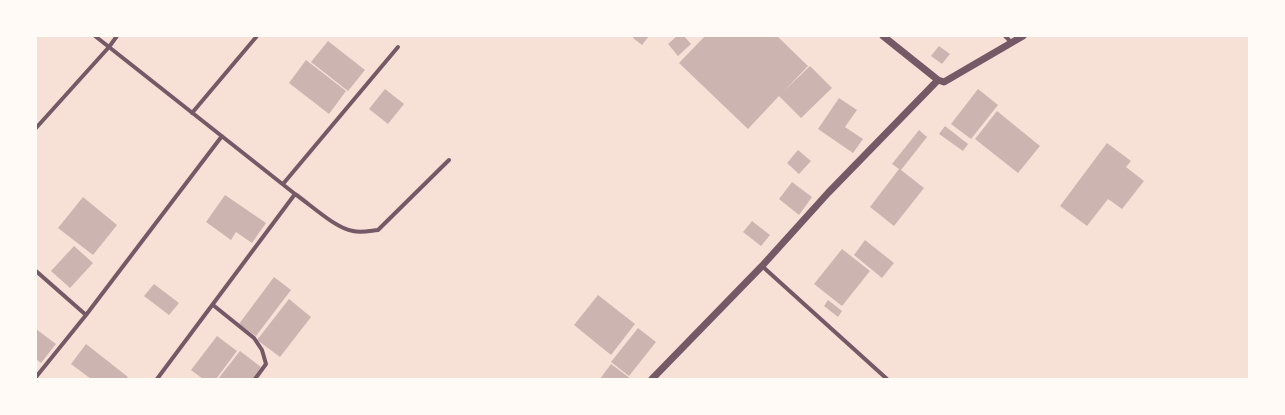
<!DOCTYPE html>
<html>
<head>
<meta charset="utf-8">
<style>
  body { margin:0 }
  #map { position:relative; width:1285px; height:415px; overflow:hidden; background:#f7e1d7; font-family:"Asap Condensed",sans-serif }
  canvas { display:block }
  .frame { position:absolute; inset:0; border:37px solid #fffaf5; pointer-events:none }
</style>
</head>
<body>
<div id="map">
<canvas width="1285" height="415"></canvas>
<div class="frame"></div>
</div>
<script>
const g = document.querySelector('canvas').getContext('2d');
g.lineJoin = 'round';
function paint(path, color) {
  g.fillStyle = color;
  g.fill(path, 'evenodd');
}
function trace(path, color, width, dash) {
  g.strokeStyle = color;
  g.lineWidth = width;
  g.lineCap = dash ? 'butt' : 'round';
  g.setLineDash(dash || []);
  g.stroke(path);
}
const building = new Path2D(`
  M634,36h15l-7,9 -9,-7z
  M677,36h7l7,8 -13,12 -10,-12z
  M705,36h72l31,30 -24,25 26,-25 22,22 -31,30 -22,-22 -31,33 -69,-66z
  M328,41l37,29 -17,21 -37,-29z
  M939,46l11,8 -8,10 -11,-8z
  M306,60l40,31 -17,23 -40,-31z
  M385,89l19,15 -16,20 -19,-15z
  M978,89l20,16 -27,34 -20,-15z
  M839,98l18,12 -12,17 18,12 -10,14 -35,-24z
  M997,111l43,35 -22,27 -43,-34z
  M945,126l23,18 -5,7 -24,-17z
  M919,130l8,7 -26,33 23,18 -30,38 -24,-19 29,-38 -7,-5z
  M1107,143l24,18 -5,6 18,14 -22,28 -14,-10 -21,27 -27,-20z
  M798,150l13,11 -12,13 -12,-11z
  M792,182l20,15 -13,18 -20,-16z
  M225,195l41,28 -14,20 -16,-11 -5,8 -25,-18z
  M83,197l34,28 -24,30 -35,-27z
  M752,221l18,14 -9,11 -18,-14z
  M865,240l29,23 -12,15 -28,-23z
  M74,246l19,17 -23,25 -19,-17z
  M842,249l28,22 -28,35 -28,-22z
  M274,277l17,13 -35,46 -17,-12z
  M154,284l25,19 -10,12 -25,-19z
  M598,295l37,29 -24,31 -37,-30z
  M289,299l22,18 -31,40 -23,-17z
  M828,300l14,11 -4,6 -14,-11z
  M638,328l18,14 -27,34 -18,-14z
  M36,329l20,15 -15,19 -5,-4z
  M217,336l20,15 -21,28h-13l-12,-9z
  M86,344l42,33 -2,2h-35l-20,-15z
  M240,351l21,16 -8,12h-35z
  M611,364l20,15h-31z`);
const minor = new Path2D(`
  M95,36l14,11 8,-11
  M1005,36l7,7
  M192,113l65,-77
  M36,128l73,-81 186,147 -138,185
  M283,184l115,-137
  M295,194c16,11 40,34 58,37 8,2 16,0 25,-1l71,-70
  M762,266l125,113
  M36,271l50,44
  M213,305l41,33 8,12 4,14 -11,15
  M36,377l50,-62 136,-179`);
const tertiary = new Path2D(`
  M883,36l55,44
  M652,379l110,-113 66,-73 110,-113 6,2 79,-46`);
paint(building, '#ccb4b1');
trace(minor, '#755966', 4);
trace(tertiary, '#755966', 7);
</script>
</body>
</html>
